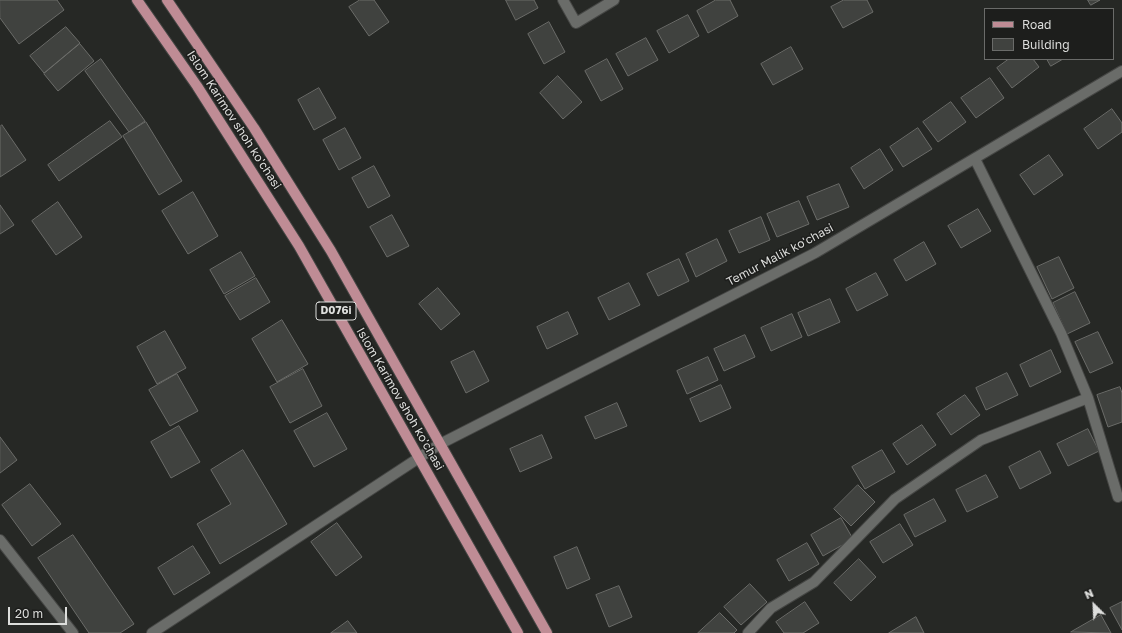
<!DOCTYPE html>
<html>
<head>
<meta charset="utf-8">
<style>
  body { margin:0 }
  #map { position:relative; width:1122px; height:633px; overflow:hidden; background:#262825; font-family:"Golos Text",sans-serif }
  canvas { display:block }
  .legend { position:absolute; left:984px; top:8px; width:130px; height:52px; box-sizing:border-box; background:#1d1e1c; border:1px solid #6a6b69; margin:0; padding:5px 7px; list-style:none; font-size:12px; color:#dddedc }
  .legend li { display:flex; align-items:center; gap:8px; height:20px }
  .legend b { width:20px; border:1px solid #6a6b69 }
  .north { position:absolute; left:1074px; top:585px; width:40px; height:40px; -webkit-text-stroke:3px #1d1e1c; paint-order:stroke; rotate:336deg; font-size:11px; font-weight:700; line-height:16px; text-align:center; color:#dddedc }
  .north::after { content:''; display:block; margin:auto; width:14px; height:18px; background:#dddedc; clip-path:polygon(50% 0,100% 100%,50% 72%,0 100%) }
  .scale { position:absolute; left:8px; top:607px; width:59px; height:18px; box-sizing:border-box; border:2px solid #dddedc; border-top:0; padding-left:5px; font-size:12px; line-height:14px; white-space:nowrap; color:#dddedc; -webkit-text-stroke:3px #1d1e1c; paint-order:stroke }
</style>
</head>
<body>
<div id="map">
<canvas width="1122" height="633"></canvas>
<ul class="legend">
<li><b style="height:5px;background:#bf8c95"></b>Road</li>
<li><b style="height:11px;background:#40423f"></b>Building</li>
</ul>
<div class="north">N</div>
<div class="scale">20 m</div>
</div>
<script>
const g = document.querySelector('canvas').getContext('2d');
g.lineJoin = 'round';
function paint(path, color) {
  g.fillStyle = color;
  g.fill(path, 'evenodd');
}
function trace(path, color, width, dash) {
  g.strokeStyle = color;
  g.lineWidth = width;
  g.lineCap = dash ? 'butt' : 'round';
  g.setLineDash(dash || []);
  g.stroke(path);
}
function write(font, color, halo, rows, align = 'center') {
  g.font = font + ' "Golos Text",sans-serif';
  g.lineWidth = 3;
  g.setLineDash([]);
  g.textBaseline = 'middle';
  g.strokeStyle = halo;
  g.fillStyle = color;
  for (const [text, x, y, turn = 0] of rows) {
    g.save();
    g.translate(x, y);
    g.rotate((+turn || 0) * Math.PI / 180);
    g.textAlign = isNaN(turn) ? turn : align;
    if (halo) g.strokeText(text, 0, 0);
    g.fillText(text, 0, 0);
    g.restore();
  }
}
const building = new Path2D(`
  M0,0h57l7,10 -45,34 -19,-26z
  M360,0h14l15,22 -20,14 -20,-29z
  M506,0h28l4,8 -22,12z
  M716,0h14l8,16 -30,17 -11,-22z
  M844,0h23l6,12 -30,16 -12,-21z
  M1088,0h12l-9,5z
  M688,15l11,21 -30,17 -12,-22z
  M549,22l16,30 -21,12 -16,-30z
  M66,27l14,16 -36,30 -14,-17z
  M646,38l12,22 -30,16 -12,-22z
  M80,44l14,17 -36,30 -14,-17z
  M791,47l12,22 -30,16 -12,-21z
  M101,59l44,62 -16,11 -44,-61z
  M607,59l16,30 -22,12 -16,-30z
  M1009,59h24l6,8 -27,21 -15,-20z
  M1047,59h16l-12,7z
  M558,76l24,26 -19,17 -23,-26z
  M990,78l14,20 -28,20 -15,-20z
  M319,88l17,30 -22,12 -16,-30z
  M951,102l15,20 -28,20 -15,-20z
  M1112,109l10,14v9l-24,17 -14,-20z
  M110,121l12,16 -63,44 -11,-16z
  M146,122l36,59 -23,14 -36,-59z
  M2,125l24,35 -26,17v-50z
  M345,128l16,30 -22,12 -16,-30z
  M918,128l14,21 -29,18 -13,-20z
  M880,149l13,21 -29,19 -13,-21z
  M1049,155l14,20 -29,20 -14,-20z
  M374,166l16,30 -22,12 -16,-30z
  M839,184l10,23 -32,13 -10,-23z
  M193,192l25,44 -30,18 -26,-43z
  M799,201l10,23 -32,13 -10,-23z
  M58,202l24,35 -26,18 -24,-34z
  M0,205l14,20 -14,9z
  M978,209l13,22 -30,17 -13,-22z
  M392,215l17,31 -22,11 -17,-30z
  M761,217l9,23 -31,13 -10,-22z
  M717,239l10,22 -31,16 -10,-23z
  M924,242l12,22 -30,17 -12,-21z
  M241,252l14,24 -31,18 -14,-24z
  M1059,257l15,31 -22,11 -15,-32z
  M679,259l10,22 -31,15 -11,-22z
  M876,273l12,22 -31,16 -11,-22z
  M256,278l14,24 -30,18 -15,-24z
  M629,283l11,22 -31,15 -11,-22z
  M438,288l22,26 -19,16 -22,-26z
  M1075,292l15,31 -23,11 -14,-31z
  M830,299l10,23 -32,14 -10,-23z
  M568,312l10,22 -31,15 -10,-22z
  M792,314l10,23 -31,14 -10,-23z
  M282,320l26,44 -31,18 -25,-43z
  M165,331l21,37 -29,16 -20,-37z
  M1098,332l15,31 -23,10 -15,-31z
  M745,335l10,22 -31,14 -10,-22z
  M1051,350l10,22 -31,15 -10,-22z
  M474,351l15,30 -23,12 -15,-31z
  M708,357l10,23 -31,14 -10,-23z
  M303,369l19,37 -32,17 -20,-36z
  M1007,373l11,22 -32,15 -10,-22z
  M177,374l21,37 -28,15 -21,-36z
  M721,385l10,23 -31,14 -10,-23z
  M1120,387l2,6v29l-14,5 -11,-32z
  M965,395l15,20 -29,20 -14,-21z
  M617,403l10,23 -32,13 -10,-22z
  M327,413l20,36 -33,18 -20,-36z
  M922,425l14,20 -29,20 -14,-21z
  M179,426l21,36 -29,16 -20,-36z
  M1088,429l11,22 -31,15 -11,-22z
  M542,435l10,23 -32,14 -10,-23z
  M0,437l17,23 -17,13z
  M243,450l44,74 -67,40 -23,-40 34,-20 -20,-34z
  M882,450l13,22 -30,17 -13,-22z
  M1040,451l11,22 -31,16 -11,-22z
  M986,475l12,22 -31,15 -11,-22z
  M30,484l31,40 -29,22 -30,-41z
  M858,485l17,17 -24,24 -17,-17z
  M934,499l12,22 -31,16 -11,-22z
  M841,518l12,21 -30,17 -12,-21z
  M337,523l25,34 -26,19 -25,-34z
  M900,524l13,21 -30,18 -13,-21z
  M73,535l61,89 -14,9h-31l-51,-75z
  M807,543l12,21 -30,17 -12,-21z
  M193,546l17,27 -36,22 -16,-27z
  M577,547l13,32 -23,10 -13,-32z
  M859,559l17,18 -25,24 -17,-18z
  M750,584l17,18 -26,23 -17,-18z
  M619,586l13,31 -23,10 -13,-32z
  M805,602l14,21 -16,10h-19l-8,-11z
  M1122,602v28l-12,-22z
  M720,613l17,17 -3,3h-36z
  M1101,615l10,18 -40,-1z
  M916,617l8,16h-35z
  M348,621l9,12h-26z`);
const minor = new Path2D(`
  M563,0l13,23 38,-23
  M975,159l86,174 27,65 30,99
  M0,540l73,93
  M152,633l288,-189 375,-191 307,-182
  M748,633l23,-25 43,-26 81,-83 86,-59 107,-42`);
const primary = new Path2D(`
  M137,0l60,86 102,160 219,387
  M167,0l87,128 77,123 216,382`);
const shields = [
  [336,311,40]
];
const shieldNames = [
  ["D076i",336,311]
];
const streetNames = [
  ["Islom Karimov shoh ko'chasi",234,120,57],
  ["Temur Malik ko'chasi",780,255,-28],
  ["Islom Karimov shoh ko'chasi",400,399,60]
];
paint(building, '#40423f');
trace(building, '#6b6c69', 1);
trace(minor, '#454644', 12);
trace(primary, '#454644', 12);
trace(minor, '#6a6c69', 10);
trace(primary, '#bf8c95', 10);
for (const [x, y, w] of shields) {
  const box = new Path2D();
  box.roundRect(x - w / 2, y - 9, w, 18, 3);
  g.fillStyle = '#1d1e1c';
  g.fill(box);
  trace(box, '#dddedc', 1);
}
write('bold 11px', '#dddedc', null, shieldNames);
write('12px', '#dddedc', '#1d1e1c', streetNames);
</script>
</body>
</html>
